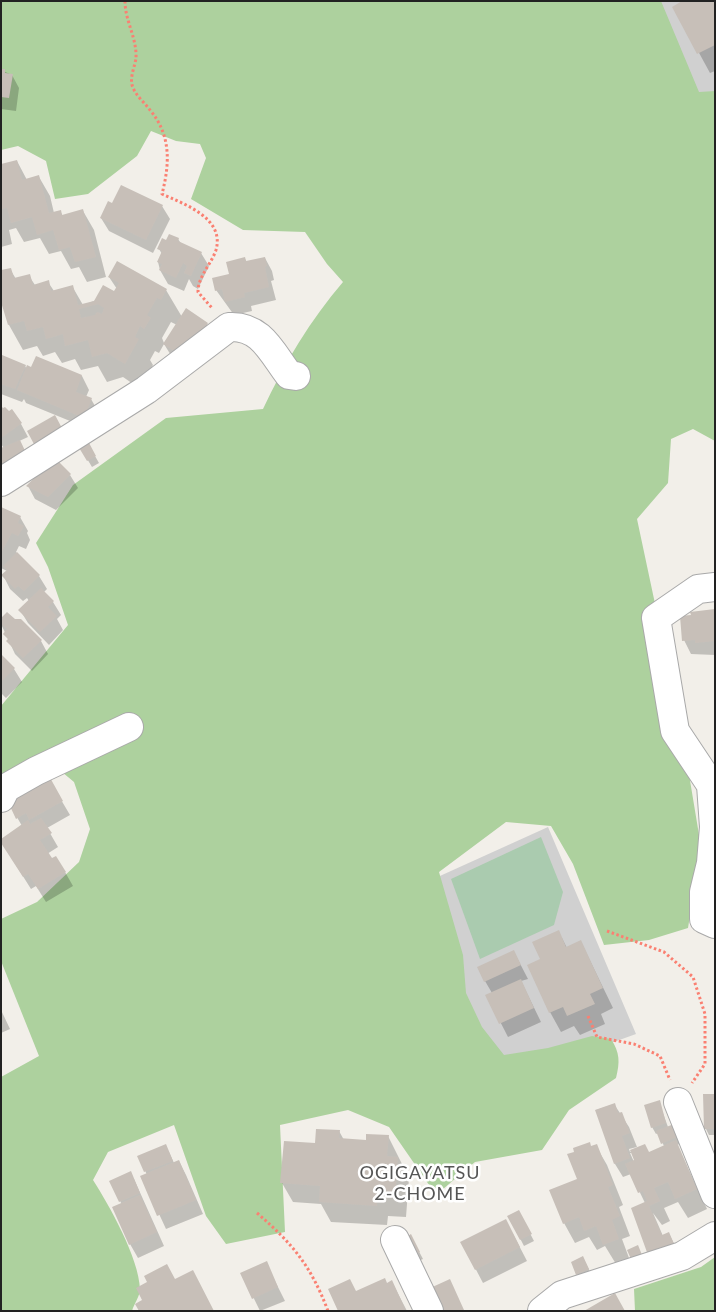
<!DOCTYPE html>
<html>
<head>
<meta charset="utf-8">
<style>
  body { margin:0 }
  #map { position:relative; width:716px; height:1312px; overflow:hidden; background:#f2efe9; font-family:Lato,sans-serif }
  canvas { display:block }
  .frame { position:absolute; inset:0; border:2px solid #222; pointer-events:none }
</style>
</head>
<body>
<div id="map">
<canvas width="716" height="1312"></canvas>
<div class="frame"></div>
</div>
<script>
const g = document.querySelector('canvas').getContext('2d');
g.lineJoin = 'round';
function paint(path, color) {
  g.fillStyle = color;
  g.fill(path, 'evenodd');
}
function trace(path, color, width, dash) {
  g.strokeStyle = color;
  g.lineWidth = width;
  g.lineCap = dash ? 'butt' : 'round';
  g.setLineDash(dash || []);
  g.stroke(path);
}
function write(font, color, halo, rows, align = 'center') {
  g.font = font + ' Lato,sans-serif';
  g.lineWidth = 5;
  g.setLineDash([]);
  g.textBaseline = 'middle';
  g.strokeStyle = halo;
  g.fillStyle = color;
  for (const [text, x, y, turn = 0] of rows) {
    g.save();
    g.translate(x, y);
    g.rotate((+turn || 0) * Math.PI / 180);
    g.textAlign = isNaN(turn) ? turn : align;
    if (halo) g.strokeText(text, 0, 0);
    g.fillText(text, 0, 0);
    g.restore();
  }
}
const religious = new Path2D(`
  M646,1h69v106l-17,8z
  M548,827l88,207 -75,27 -59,-4 -41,-39 -41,-133z`);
const forest = new Path2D(`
  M1,1h660l38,91 16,-1v350l-22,-12 -22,10 -3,44 -31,36 44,207 20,121 -13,81 -39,12 -45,5 -31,-81 -22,-38 -45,-4 -67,50 24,83 3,38 16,34 22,28 44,-7 44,-12 19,3c9,14 9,23 5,39l-47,32 -27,40 -67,12 -39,33 -47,-68 -41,-17 -68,15 5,107 -59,12 -20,-28 -32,-91 -66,27 -15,28c16,25 46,78 47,109 0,7 -6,15 -8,22h-131v-234l38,-21 -38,-95v-42l36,-17 42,-40 11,-33 -16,-47 -30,-25 -43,29v-80l67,-81 -20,-58 -12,-24 37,-58 93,-67 97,-9c21,-45 48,-90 80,-127l-16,-18 -22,-32 -62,-2 -52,-31 15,-41 -6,-14 -24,-3 -25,-10 -14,25 -49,38 -33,5 -9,-38 -28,-15 -17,4z
  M715,1257v54h-80l-1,-22 67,-22z`);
const cemetery = new Path2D(`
  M541,837l22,55 -9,33 -74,34 -29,-80z`);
const shadow = new Path2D(`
  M715,1v70l-5,2 -36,-66z
  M1,70l11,5 7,13 -3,23 -15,-2z
  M17,161l10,19 12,-3 11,19 4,17 6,-2 3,5 20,-5 11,19 12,47 -19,5 -8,-15 -8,2 -10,-18 -12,3 -9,-16 -16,4 -8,-14 -7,2 3,14 -11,3v-82z
  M162,206l8,13 -17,34 -44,-22 -8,-13z
  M178,239l4,6 19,8 8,13 -11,23 -5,-3 -4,-7 -5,12 -16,-7 -8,-14 -2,-8 4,-8 -3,-5z
  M265,258l7,13 2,9 -3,1 5,19 -25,6 1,5 -18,4 -18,-25 29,-31 2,3z
  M10,269l6,10 13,-3 6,9 13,-3 6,9 18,-5 11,19 32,-12 2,-4 -8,-12 57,13 16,27 25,7 8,13 -43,20 -8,-13 -5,9 -4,-2 -5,9 3,5 -14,23 -16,-11 -16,5 -9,-16 -17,4 -6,-11 -13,4 -7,-11 -12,4 -6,-10 -14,4 -14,-25 -8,-28zM171,322l6,3 -13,18 -2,-5z
  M3,356l22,10 2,3 55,7 7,14 -3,7 5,2 8,14 -7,17 -66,-27 -2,-4 -2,3 -21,-8z
  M1,407l20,17 7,13 -24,11 -3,-4z
  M87,442l12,21 -7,4 -12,-20z
  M70,475l8,13 -22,22 -21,-11 -7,-13z
  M1,510l19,7 8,14 -1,2 3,7 -4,9 -7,-3 -3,6 23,24 8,13 -3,3 9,10 8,13 -4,4 6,11 -14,15 -21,-22 -8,-13 9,-9 -2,-3 -4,3 -13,-12 -7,-14 4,-4 -6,-3z
  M715,610v45l-24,-1 -7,-14 8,-24z
  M1,624l40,17 7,13 -16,17 -17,-17z
  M1,656l13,13 8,13 -16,16 -5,-5z
  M47,776l23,39 -23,13 11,19 -11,7 18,18 8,14 -27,16 -10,-16 -5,3 -22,-35 13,-28 -12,-21z
  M562,938l5,10 14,-6 32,66 -12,6 4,10 -25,11 -6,-9 -13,6 -11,-20z
  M514,952l14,27 -7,2 20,41 -33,15 -21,-41 5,-3 -7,-12z
  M1,1010l9,19 -9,4z
  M715,1095v40h-6l-3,-6z
  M659,1102l9,25 6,-2 8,18 -5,2 30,64 -19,9 -10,-16 -14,6 6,13 -8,4 -9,-12 10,23 6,-2 7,13 -19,21 -12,-65 -14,-29 -8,3 -8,-13 -19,-54 18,-6 15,23 8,20 -8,2 1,3 15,-6 4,7 15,-7 -6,-13 -2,1 -4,-7zM630,1153h2l4,8 -2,1z
  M339,1131l5,9 23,2 21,-6 21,42 -3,39 -18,-1 -1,9 -56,-3 -10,-18 -28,-2 -11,-19 34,-38z
  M596,1146l11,19 16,40 -4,2 11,29 -8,3 7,19 -13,6 -11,-18 -8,4 -8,-13 -14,6 -11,-20 14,-43 -2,-28z
  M169,1152l5,11 5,-2 7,14 17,39 -37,15 -24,-52 5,-2 -8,-18z
  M134,1179l30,67 -26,12 -8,-14 -8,-39 -11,-24z
  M509,1217l13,1 12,23 -10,5z
  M513,1234l14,27 -44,22 -21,-40z
  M414,1242l9,17 -7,3z
  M266,1263l19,38 -25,10 -18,-37z
  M586,1264l6,11 -11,5 -4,-6z
  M392,1282l15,29h-68l48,-27z`);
const building = new Path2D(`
  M682,1h33v44l-18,9 -25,-47z
  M1,69h4v4l8,1 -4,24 -8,-1z
  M17,160l5,20 17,-5 10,38 12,-3 1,5 21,-6 13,48 -21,5 -5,-15 -11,3 -6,-20 -16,5 -5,-18 -21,6 -4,-15 -6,1v-45z
  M121,185l42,20 -17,35 -46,-22 8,-17 4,2z
  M169,234l10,4 -1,3 24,11 -11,24 -7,-3 3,-7 -4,-3 -7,15 -17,-8 3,-6 -5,-2 5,-11 -5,-2 5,-11 4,2z
  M245,257l1,4 19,-4 2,9 -2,1 4,20 -25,6 1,4 -20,5 -3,-13 -7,2 -3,-13 17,-4 -3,-12z
  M117,261l50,28 -6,11 -4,-2 -10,17 4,3 -7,11 -4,-3 -5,11 4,2 -14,25 -18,-11 -15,4 -4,-17 -23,6 -2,-12 -17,5 -3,-12 -16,4 -3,-10 -16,4 -7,-23v-32l10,-2 3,10 16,-4 3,11 16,-5 2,11 22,-6 5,20 16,-4 9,-16 11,6 5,-8 -11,-6zM98,304l6,4 -2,6 -5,-2 -2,3 -14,3 -2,-9z
  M186,308l22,15 -19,28 -12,2 -14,-9z
  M2,355l24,10 -11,24 -14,-5z
  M36,356l46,19 -6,17 16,6 -8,20 -67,-28 10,-25 4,2z
  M1,406l2,2 2,-1 4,4 3,-2 10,14 -21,15z
  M55,415l8,15 -28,16 -8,-15z
  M20,440l7,15 -26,12v-19z
  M88,441l8,15 -9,5 -9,-15z
  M55,458l16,16 -23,23 -22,-11z
  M1,507l20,9 -3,7 6,3 -6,10 -6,-3 -11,20z
  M17,552l23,23 -16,16 -6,-5 -3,3 -14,-14 6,-5 -4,-4z
  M41,588l13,13 -6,6 9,9 -17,16 -22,-22z
  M715,609v32l-20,2v-3l-13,1 -2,-25 11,-1 -1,-3z
  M7,612l8,7h6l21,21 -19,18 -17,-17 2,-2 -5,-5 4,-5 -6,-5v-6z
  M1,654l14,14 -14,14z
  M48,774l15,27 -34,19 -3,-7 -10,6 -7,-15 8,-4 -4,-7z
  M41,818l11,15 -12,7 12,18 4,-2 10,16 -28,17 -10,-15 -5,3 -22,-34v-4l27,-19 2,4z
  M559,930l7,17 15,-7 22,48 -13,6 5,10 -28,12 -4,-9 -14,6 -22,-48 13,-6 -8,-17z
  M514,950l7,15 -37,17 -7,-15z
  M521,979l13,29 -35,16 -14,-29z
  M703,1094h12v35h-11z
  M660,1100l6,23 -15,5 -7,-23z
  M615,1103l3,10 4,-1 8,21 -8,3 8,22 -16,6 -19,-54z
  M674,1124l5,12 -18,8 -5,-13z
  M316,1129l24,1 -1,8 27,2v-6l23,1 -2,21 11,1 -3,41 -18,-1v9l-58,-4 1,-16 -40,-3 4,-42 31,2z
  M676,1140l21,49 -22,10 -7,-17 -14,6 6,13 -11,5 13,29 7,-3 5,12 -26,11 -17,-47 16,-7 -4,-10 -5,2 -13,-29 9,-4 -4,-10 15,-6 4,8z
  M590,1142l1,4 6,-2 16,41 -5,2 12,29 -8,4 7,19 -16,6 -7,-19 -12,5 -5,-14 -16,7 -14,-34 28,-11 -10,-25 7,-2 -1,-4z
  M166,1144l7,17 -29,11 -7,-16z
  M179,1160l17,40 -39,16 -17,-40z
  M131,1171l9,22 -21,9 -10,-21z
  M140,1195l17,37 -28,13 -17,-38z
  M519,1210l13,24 -12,6 -13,-24z
  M506,1219l14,28 -45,23 -15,-28z
  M411,1234l9,18 -8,4 -9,-17z
  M638,1245l4,10 -11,4 -4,-9z
  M583,1256l6,13 -13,6 -5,-13z
  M267,1261l11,26 -26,12 -12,-26z
  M167,1264l8,15 18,-9 21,41h-75l-4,-7 7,-4 -6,-12 11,-6 -3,-6z
  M385,1278l2,5 5,-3 14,31h-68l-10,-22 22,-10 6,12z
  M450,1279l14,31 -2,1h-23l-11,-22z
  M615,1293l10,18h-41z`);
const path = new Path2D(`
  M125,1c0,20 12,37 11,57 -1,8 -6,18 -4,27 3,10 12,17 18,25 21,25 20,53 12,84 22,10 63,24 54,56 -5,15 -18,26 -18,42l14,16
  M607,931l57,21 29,25 12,37v50l-13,19
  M588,1016l9,21 37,7 26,12 10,24
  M257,1213c36,31 54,53 71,98`);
const minor = new Path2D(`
  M1,482l145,-92 83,-63c32,-2 43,26 60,48l7,1
  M715,587l-17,2 -42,29 19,113 36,54 3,42 -3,36 -7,29v27l11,5
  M1,798l5,-10 30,-17 93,-44
  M678,1102l37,92
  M395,1240l34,71
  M542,1311l20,-16 120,-39 33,-20`);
const neighbourhoodNames = [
  ["OGIGAYATSU",420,1173],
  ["2-CHOME",420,1194]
];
paint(religious, '#d0d0d0');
paint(forest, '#add19e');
paint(cemetery, '#aacbaf');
paint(shadow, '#0003');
paint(building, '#c7bfb8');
trace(minor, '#a9a9a9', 30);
trace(path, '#fa8072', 3, [2.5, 2.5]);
trace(minor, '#fff', 28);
g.letterSpacing = '1px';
write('18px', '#555', '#fff', neighbourhoodNames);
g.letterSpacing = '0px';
</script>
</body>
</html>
